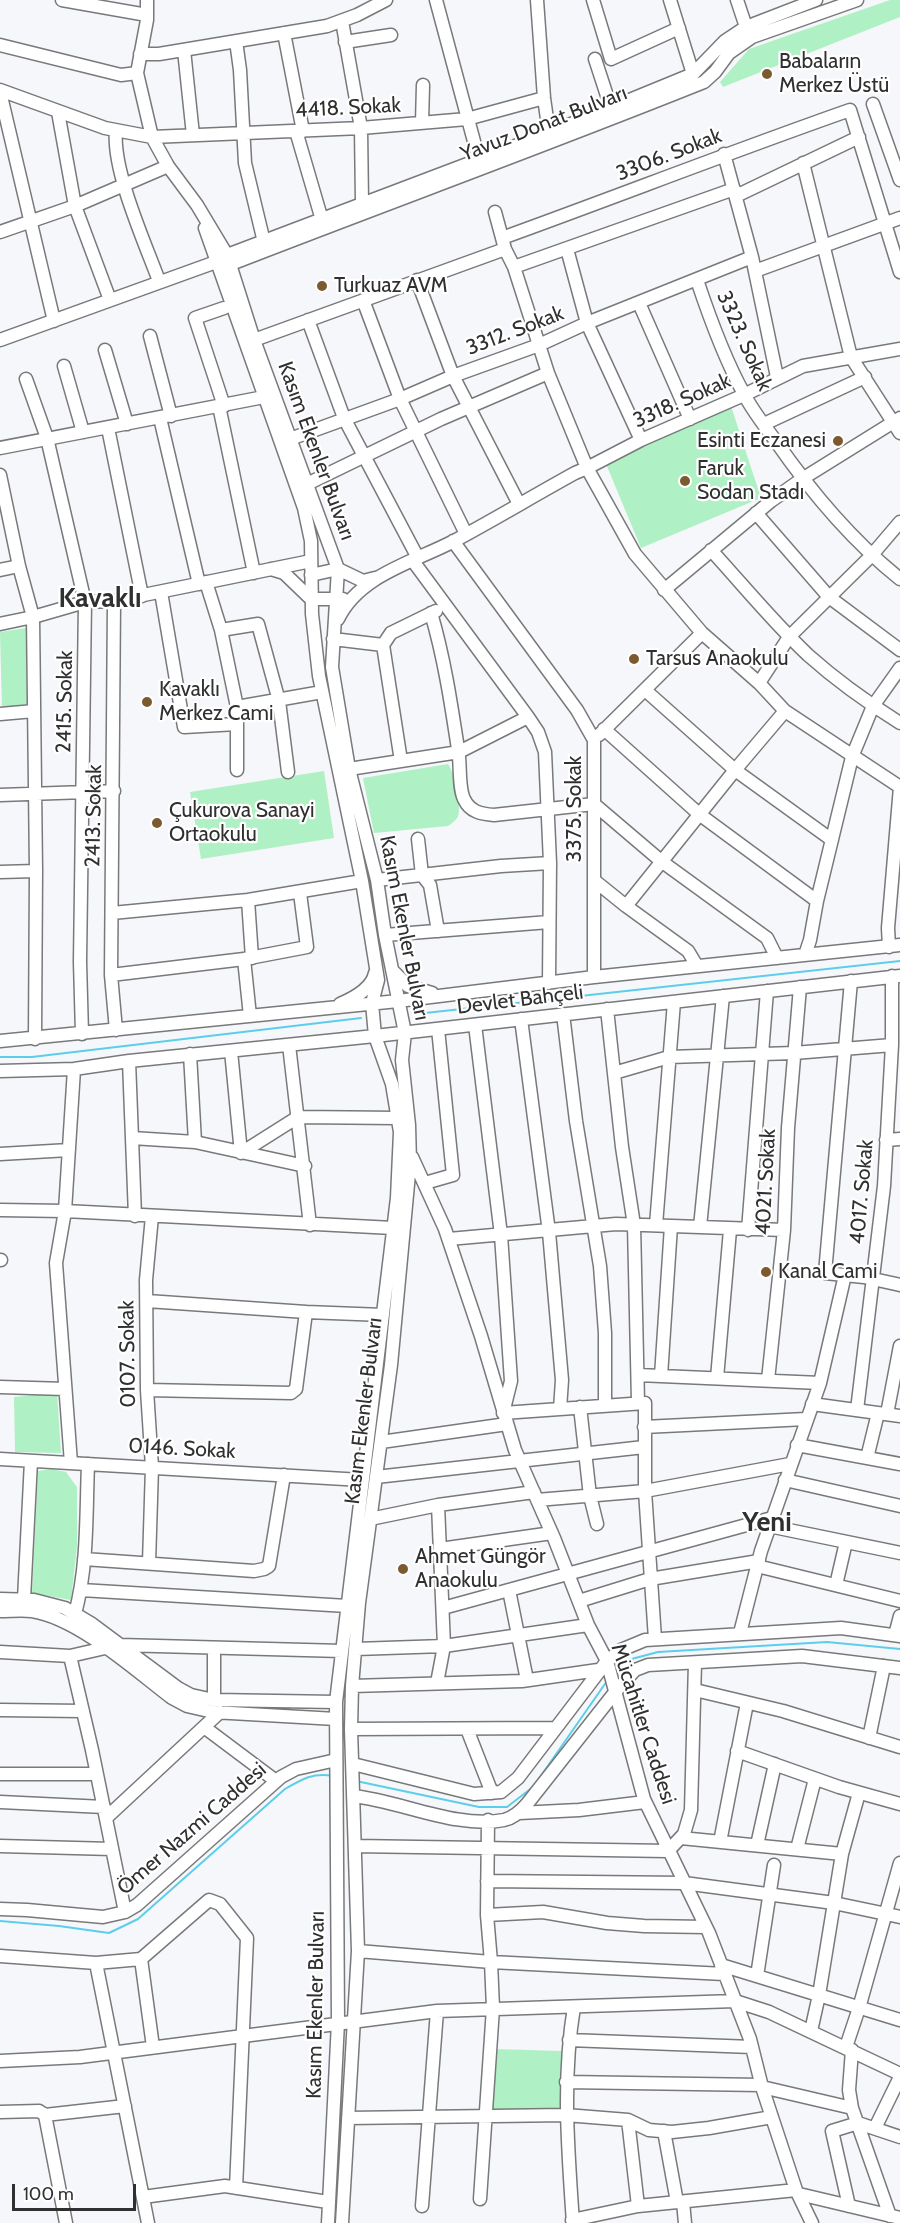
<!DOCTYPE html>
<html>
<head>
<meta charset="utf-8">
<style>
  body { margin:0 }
  #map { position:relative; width:900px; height:2223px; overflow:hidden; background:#f6f7fa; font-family:Cabin,sans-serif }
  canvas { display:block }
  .scale { position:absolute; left:12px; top:2184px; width:124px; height:27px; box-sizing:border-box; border:3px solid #303031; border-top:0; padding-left:8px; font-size:18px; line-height:21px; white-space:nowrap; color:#303031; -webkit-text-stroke:4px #fff; paint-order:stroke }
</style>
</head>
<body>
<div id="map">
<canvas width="900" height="2223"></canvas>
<div class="scale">100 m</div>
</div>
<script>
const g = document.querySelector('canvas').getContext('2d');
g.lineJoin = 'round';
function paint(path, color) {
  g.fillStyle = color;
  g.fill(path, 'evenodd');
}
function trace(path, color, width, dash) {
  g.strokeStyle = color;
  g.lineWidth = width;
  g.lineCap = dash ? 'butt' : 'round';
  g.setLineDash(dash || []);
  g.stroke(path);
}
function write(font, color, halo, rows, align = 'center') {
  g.font = font + ' Cabin,sans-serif';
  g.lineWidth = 4.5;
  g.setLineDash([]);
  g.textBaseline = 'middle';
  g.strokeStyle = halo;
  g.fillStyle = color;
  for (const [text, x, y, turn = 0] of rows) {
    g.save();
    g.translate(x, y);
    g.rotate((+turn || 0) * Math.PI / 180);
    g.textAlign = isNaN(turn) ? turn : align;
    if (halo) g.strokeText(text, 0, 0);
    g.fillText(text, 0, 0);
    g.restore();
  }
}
const green = new Path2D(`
  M890,0h10v17l-177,70 -3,-5 29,-33z
  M731,406l30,92 -120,50 -35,-84z
  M26,628l1,76 -25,4 -2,-76z
  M448,764c6,7 14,43 10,52 -2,5 -6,7 -10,10l-74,7 -11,-55z
  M324,771l10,67 -133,21 -11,-67z
  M57,1393l4,60 -46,-1 -1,-55z
  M51,1469l15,3 11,15v59l-6,54 -39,-7 6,-122z
  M494,2049l68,2 -2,57 -71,3z`);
const stream = new Path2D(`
  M416,1014l484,-53
  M0,1057h32l329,-39
  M614,1672l10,-11 34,-9 169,-10 73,7
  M538,1780l69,-99
  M356,1781l123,26h28l26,-20
  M0,1921l59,5 50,7 29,-14 147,-130c17,-10 29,-17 48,-13`);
const minor = new Path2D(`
  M62,0l85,15
  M147,0v20l-10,53 15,64 16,29 29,39 30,50 27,85 84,229 -6,98 17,102 28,111 8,55 20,98 -3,27 7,65 1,38 -19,202 -32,238 -7,83 -1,43 7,222 -16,272
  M436,0l43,160
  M537,0l7,98 5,35
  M593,0l18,59 68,-31
  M670,0l23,74
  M737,0l9,27
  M342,21l19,107 1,75
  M284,33l19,98
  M236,41l4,29 5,93 19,79
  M345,42l46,-7
  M0,45l121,30 16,-2
  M184,50l9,85
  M140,54h19l168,-28 30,-11 29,-15
  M595,59l16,49
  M0,90l105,38 47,9 209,-9 106,-9 77,-21
  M0,92l54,229
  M873,104l27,76
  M58,112l17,94 35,94
  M422,123l1,-38
  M116,131c-4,39 29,112 43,150
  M296,131l26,89
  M724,154l28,103 25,120
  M803,163l48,194 49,76
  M736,196l123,-59
  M495,212l10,37 9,18 34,106 39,95 54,-28 103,-45 59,-29 97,-17
  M205,228l99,280 7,33 1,73 7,62 43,205 16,99 -6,23 3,33 17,48 8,48 -3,66 -61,504 2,320 -10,201
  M0,232l75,-26 93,-40
  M502,238c116,-42 231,-87 348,-128l50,162
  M567,249l20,74 54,117
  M231,264c157,-61 316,-119 473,-182l11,-10 14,-19 23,-16 105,-37
  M514,267l220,-78
  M755,271l145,-53
  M417,280l36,96 66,128
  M697,280c13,39 27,78 47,114 8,16 20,31 31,46 36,52 75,99 125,139
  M363,300l37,99 66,135
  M639,303l51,116
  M224,308l-29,10 29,88
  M308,320l36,98 74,140
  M150,336l21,80
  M0,340l216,-78 11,-7 322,-122 144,-59 32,-33 21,-14 70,-27
  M254,340l251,-91
  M105,350l22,74
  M64,366l19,66
  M26,379l21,59 38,164 -5,360 2,72
  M219,406l35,167
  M160,418l39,166
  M764,424l101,-47
  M108,428l34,168
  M290,439l110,-40 53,-23 86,-31 48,-22 165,-66
  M0,448l264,-51
  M0,475l19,91 14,51 3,254 -1,168
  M307,484l134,-65 107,-46
  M756,513l73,84 71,53
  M453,541l124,169 17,30v237
  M711,550c32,35 62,72 97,105 28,25 60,48 92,68
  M413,561l115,156 10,15 7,20 5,111 -1,120
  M271,569l13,4 27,26h32
  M0,570l19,-4
  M311,575l27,-6 25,12 12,-3
  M206,582l15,48 16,77v63
  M664,590l107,-89 31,-22 98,-61
  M161,592l23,135 53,-3
  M114,601l-3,374 5,55
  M431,613c13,44 20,90 27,136 3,14 0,38 6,50 6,13 17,15 30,16l100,-11 67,57 106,77 10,20
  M338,619c21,-44 76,-57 116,-78 41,-22 81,-46 121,-68l12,-5 48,86 67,79 57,50 26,28 115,76
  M0,624l33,-7 52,-15 29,-1 197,-40
  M221,630l37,-6 21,77 9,71
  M333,639l50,6
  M759,683l30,-46 82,-81 29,-34
  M645,690l90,80 97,70
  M237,707l85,-15
  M0,714l34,-3
  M604,729l95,85 118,87
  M599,735l103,-102
  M401,761l-18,-116 8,-12 45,-22
  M349,769l110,-17 69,-35
  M0,795l114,-4
  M418,839l4,36 8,10 8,46
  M0,872l36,-1
  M377,880l124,-14 49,-3
  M595,881l31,25 62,45 9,15
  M248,900l4,58
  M626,906l109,-136 50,-59
  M112,913l136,-13 114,-19
  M385,935l164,-13
  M889,947l-1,-19 12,-141
  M805,955l5,-15 7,-39 35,-144 21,-51 27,-38
  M244,959l6,57
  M392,970l16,16 24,7
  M111,975l133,-16 63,-12 -7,-54
  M851,981l-26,292 39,4 36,8
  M340,1004c14,-6 32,-15 35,-31
  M607,1009l15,138 12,78 4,177
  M563,1014l13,107 24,145 5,67v72
  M521,1019l28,213 13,148 -2,29
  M475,1025l26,210 10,146 -8,32 142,-10v88l10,148
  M0,1041l398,-40 196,-24 306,-32
  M289,1045l21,180
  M231,1051l10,102 57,-36 100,1
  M190,1054l5,88
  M129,1061l6,155
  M0,1071l74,-2 55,-8 246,-25 525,-60
  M614,1073l55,-16 125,-4 98,-8
  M132,1138l63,4 110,24
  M886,1140l14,-1
  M0,1154l69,-4
  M412,1157l33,72 36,107 34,114 39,88 34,87 19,36 37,138 65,134 41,106 12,48 34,103 16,33
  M425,1183l28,-8 -15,-146
  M0,1210l65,1 328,17
  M656,1225l18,-223
  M700,1227l23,-231
  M748,1230l19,-239
  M449,1239l167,-15 168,6
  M0,1260h1
  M147,1301l159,11 77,3
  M638,1375l182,8
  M661,1376l10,-150
  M717,1378l13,-148
  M768,1380l16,-150 4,-102 12,-141
  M0,1387l65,2
  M147,1390l144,3 5,-4 10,-77
  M812,1404l88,12
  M580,1407l10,89 7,28
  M857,1410l27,-224 8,-141v-69
  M887,1414l13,-68
  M644,1427l162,-8
  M381,1442l126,-18
  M797,1445l103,19
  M867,1458l11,-45
  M0,1459l362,21
  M71,1463l-15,-200 9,-52 9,-142
  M376,1477l268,-30
  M785,1480l115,26
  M537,1500l108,-9 145,-27
  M370,1519l68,-14 96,-13
  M769,1526l131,27
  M440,1549l112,-16
  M84,1559l170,12 10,-2 5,-3 15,-91
  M149,1563l3,-96 -5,-77 -1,-110 6,-64
  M757,1566l143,35
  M836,1585l10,-43
  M81,1590l266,16
  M509,1590l18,90
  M0,1599l34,1 31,8 27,16 86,64 13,7 23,5 122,2
  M24,1599l7,-138
  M579,1601l71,-22 109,-18
  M443,1608l329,-90
  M0,1611c11,0 22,-1 32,0 46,7 103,59 140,87l15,8 26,6 123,7
  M75,1614c13,-49 11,-100 13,-150
  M740,1633l21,-82 59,-168 25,-108
  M895,1635l5,-19
  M120,1645l222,6
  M214,1648v52
  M356,1649l88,-3 144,-21
  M0,1652l70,4 35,-8
  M70,1656l22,94 33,162
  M437,1683l7,-37 -6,-141
  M352,1686l170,-5 76,-11
  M695,1690l88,21 117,36
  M0,1710l83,1
  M204,1727l72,54
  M351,1729l204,-1
  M467,1729l25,64
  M869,1738l15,-72
  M737,1751l102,36 61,17
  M353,1764l121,30 27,-2 17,-14 89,-117 14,-11 24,-10 196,-12 59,8
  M0,1774h97
  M353,1796c48,5 103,33 151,24 9,-2 17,-9 23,-16l89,-113 19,-21 13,-5 154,-9 98,12
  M0,1802l104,5
  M519,1813l60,-3 66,-8
  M106,1818l114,-106
  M681,1838l161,16
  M720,1842l27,-139
  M757,1845l18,-81
  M0,1846l112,3
  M355,1846l313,5 16,-17 7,-24 4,-147
  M797,1849l18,-70
  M487,1881l197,2 150,20 66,14
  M0,1909l27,1 76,7 22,-5 12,-7 144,-128 15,-8 40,-9
  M487,1915l56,-3 64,11 37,3 62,1
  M358,1951l133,11 233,12
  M0,1956l96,7 45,-4
  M96,1963l52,260
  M721,1965l179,55
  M757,1976l17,-111
  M811,2031l8,-36 23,-141 17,-61
  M569,2040l183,7
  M153,2047l-12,-88 68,-59 11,4 27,34 -11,250
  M846,2047l13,-39 41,-145
  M852,2050l-3,40 3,18 38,108
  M0,2061l80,-4 357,-46 298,-10 34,11 131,62
  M566,2082l195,3
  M762,2087l90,21
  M0,2112l39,-1 6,4 21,108
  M45,2115l80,-9
  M348,2118l218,-3 62,5 21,10 23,2 37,-4 63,-11
  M628,2120l10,86 158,-16
  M875,2128l25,-51
  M664,2131l13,71
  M799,2194l101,24
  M143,2197l82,-11 103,16
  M480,2199l13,-191 -2,-46 -4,-47 1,-95
  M683,2202l2,21
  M422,2206l15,-195
  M849,2206l-17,-75 26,-8 42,14
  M572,2220l66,-14
  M573,2223c-5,-73 -11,-144 1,-216`);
const markers = [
  [767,74,6,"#7b5a30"],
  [322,286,6,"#7b5a30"],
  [838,441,6,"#7b5a30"],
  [685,481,6,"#7b5a30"],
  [634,659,6,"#7b5a30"],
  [147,702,6,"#7b5a30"],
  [157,823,6,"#7b5a30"],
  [766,1272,6,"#7b5a30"],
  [403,1569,6,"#7b5a30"]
];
const poiNames = [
  ["Babaların",779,62],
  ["Merkez Üstü",779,86],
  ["Turkuaz AVM",334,286],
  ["Esinti Eczanesi",826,441,"right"],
  ["Faruk",697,469],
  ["Sodan Stadı",697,493],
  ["Tarsus Anaokulu",646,659],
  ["Kavaklı",159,690],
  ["Merkez Cami",159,714],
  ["Çukurova Sanayi",169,811],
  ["Ortaokulu",169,835],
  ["Kanal Cami",778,1272],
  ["Ahmet Güngör",415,1557],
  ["Anaokulu",415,1581]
];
const streetNames = [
  ["4418. Sokak",348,108,-3],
  ["Yavuz Donat Bulvarı",544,124,-21],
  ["3306. Sokak",669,155,-21],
  ["3312. Sokak",515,331,-21],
  ["3323. Sokak",744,341,66],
  ["3318. Sokak",682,401,-24],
  ["Kasım Ekenler Bulvarı",316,451,70],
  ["2415. Sokak",65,702,-89],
  ["3375. Sokak",575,809,-90],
  ["2413. Sokak",94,816,-89],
  ["Kasım Ekenler Bulvarı",404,928,79],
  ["Devlet Bahçeli",520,1000,-7],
  ["4021. Sokak",766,1182,-87],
  ["4017. Sokak",862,1192,-85],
  ["0107. Sokak",128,1354,-91],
  ["Kasım Ekenler Bulvarı",364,1411,-83],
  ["0146. Sokak",182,1449,3],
  ["Mücahitler Caddesi",643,1724,72],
  ["Ömer Nazmi Caddesi",192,1829,-41],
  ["Kasım Ekenler Bulvarı",316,2005,-89]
];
const districtNames = [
  ["Kavaklı",100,599],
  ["Yeni",767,1523]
];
paint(green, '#aff1c4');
trace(stream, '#5cceeb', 2);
trace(minor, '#78797b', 15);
trace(minor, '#fff', 12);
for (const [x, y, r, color] of markers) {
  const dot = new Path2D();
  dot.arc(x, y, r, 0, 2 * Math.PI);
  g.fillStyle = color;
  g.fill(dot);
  trace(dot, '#fff', 2);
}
write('21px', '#303031', '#fff', poiNames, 'left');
write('21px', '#303031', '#fff', streetNames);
write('bold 27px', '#303031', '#fff', districtNames);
</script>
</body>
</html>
